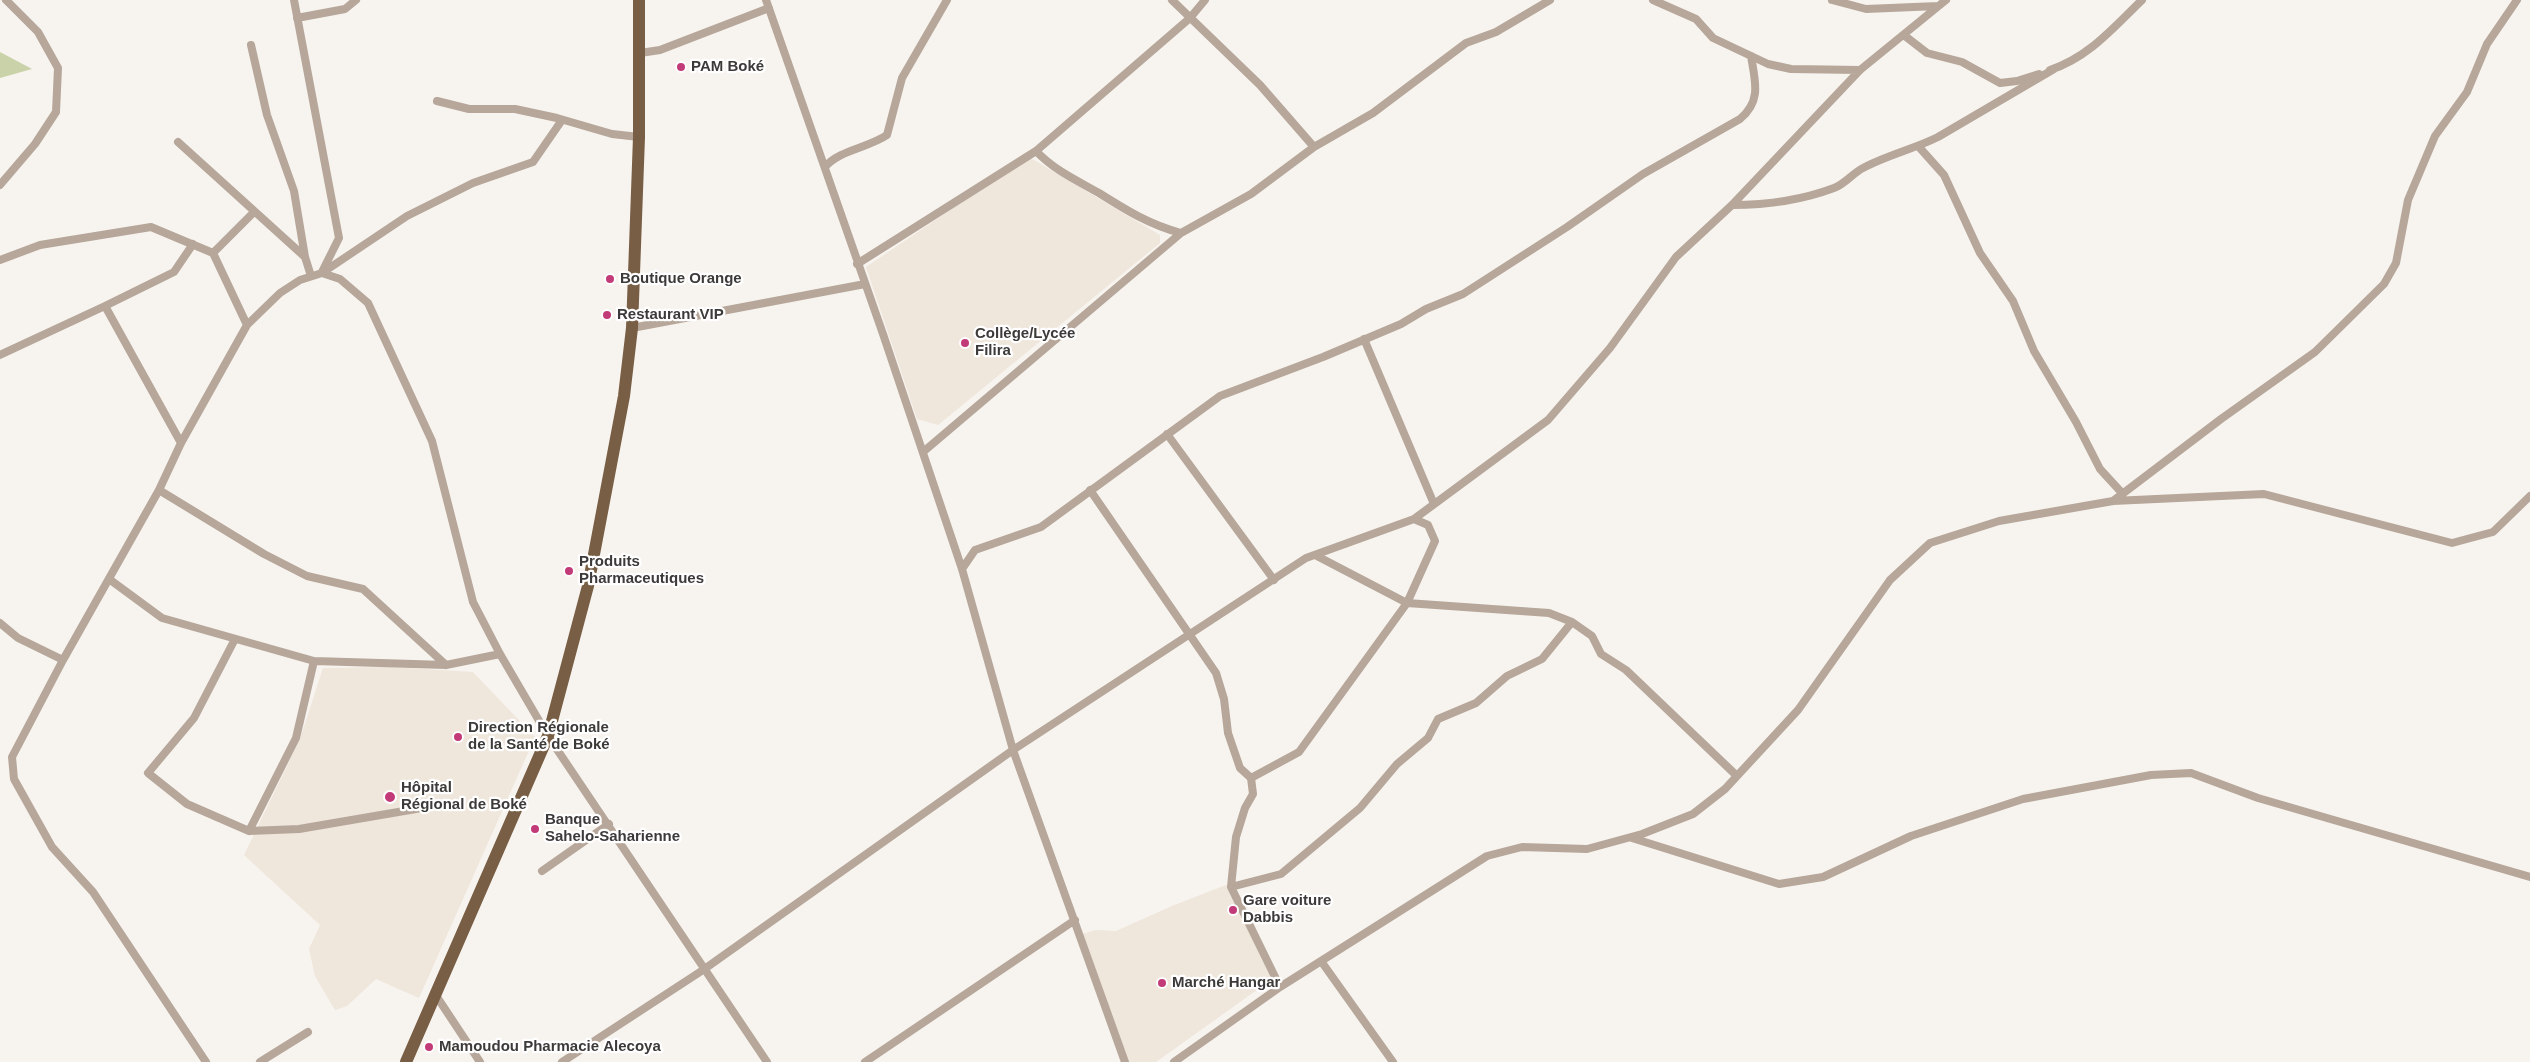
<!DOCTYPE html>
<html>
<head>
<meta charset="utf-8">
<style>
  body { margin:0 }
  canvas { display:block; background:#f7f3ee }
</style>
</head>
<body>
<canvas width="2530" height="1062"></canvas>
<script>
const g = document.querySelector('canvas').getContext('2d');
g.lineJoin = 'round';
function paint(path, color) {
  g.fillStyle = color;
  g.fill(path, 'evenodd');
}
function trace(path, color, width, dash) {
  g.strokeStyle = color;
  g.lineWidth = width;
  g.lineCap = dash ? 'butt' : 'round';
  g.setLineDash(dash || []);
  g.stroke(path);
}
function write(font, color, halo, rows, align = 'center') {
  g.font = font + ' Arial,sans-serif';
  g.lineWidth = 4.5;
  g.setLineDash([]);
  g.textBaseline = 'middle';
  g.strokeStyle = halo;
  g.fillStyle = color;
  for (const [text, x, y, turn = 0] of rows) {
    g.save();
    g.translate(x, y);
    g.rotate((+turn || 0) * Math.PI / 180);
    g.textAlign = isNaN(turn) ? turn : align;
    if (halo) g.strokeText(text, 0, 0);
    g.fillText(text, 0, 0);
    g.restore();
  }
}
const built = new Path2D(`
  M1029,157l131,78v8l-222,182 -21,-6 -51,-152z
  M390,667l83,5 62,65 -116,261 -43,-19 -29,27 -12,4 -20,-34 -6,-27 11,-24 -76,-70 56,-116 23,-71z
  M1226,885l49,92 -119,85h-31l-43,-128 14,-4 20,1 56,-25z`);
const green = new Path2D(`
  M0,52l32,17 -32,9z`);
const minor = new Path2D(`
  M294,0l45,238 -17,34
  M766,0l117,334 79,235 51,181 112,312
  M1172,0l88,85 54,62
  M1653,0l43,19 17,19 55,26 23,5 69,1
  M1832,0l34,9 72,-3
  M297,18l48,-9 11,-9
  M1905,36l22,17 35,9 38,21 17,-2 22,-7
  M251,45l16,70 27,76 11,66 6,19
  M640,53l20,-3 109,-42
  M2050,70c39,-13 63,-42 92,-70
  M437,101l32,8h46l42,9 55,16 27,3
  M178,142l127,115
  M1919,147l25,28 36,78 33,48 21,50 42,71 24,47 22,24
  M825,167c14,-17 43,-19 62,-32l15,-57 45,-78
  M0,185l35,-41 21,-32 2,-44 -20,-36 -32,-32
  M1732,205c34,0 70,-5 102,-17 11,-4 19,-15 29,-20 24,-13 51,-19 75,-31l116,-68
  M1181,233l70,-39 63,-47 59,-34 93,-70 30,-11 54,-32
  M213,253l41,-41
  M0,260l40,-15 111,-18 62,26 34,72
  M857,264l179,-113 154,-133 15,-18
  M322,273l85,-57 66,-33 60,-21 29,-42
  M105,306l69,-34 19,-28
  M632,328l233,-44
  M1364,339l70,165
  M0,355l105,-49 76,137
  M1167,434l107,146
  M923,452l258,-219c-31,-8 -55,-23 -82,-40 -23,-13 -45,-23 -63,-42
  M159,490l105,64 43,22 56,13 83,76
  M1090,490l126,183 8,26 4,34 12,35 11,10
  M2113,501l108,-82 94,-67 69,-68 12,-21 12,-63 27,-64 32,-44 20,-48 30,-44
  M1315,555l92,48 142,10 23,9 20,14 9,18 25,16 111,106
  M962,569l13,-19 66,-23 179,-131 103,-39 78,-33 25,-15 37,-15 104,-67 76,-53 97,-55c22,-18 15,-38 11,-63
  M109,579l53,39 152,43 132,4 54,-11
  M0,623l18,15 45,22
  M235,639l-41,79 -46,55 39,31 62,27 50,-2 146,-25
  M249,831l47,-93 18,-77
  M1632,838l147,46 44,-7 88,-41 112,-37 128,-24 40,-2 67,25 272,79
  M542,871l67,-47
  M1231,887l50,-13 79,-66 37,-44 31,-26 10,-19 38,-16 31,-27 35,-17 30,-37
  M1321,961l72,101
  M1280,987l-49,-100 5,-50 9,-29 8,-14 -2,-16 48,-26 108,-149 28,-62 -7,-16 -14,-6
  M435,994l45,68
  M206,1062l-113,-170 -41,-45 -38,-68 -2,-22 51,-97 96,-170 22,-47 66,-118 33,-32 20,-13 22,-7 18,6 28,24 64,138 41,161 27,52 48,82 219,326
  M260,1062l48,-30
  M562,1062l141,-92 310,-220 293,-192 108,-39 134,-99 62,-72 66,-91 56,-52 128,-135 86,-70
  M865,1062l210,-142
  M1174,1062l106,-75 207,-131 35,-9 65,2 55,-15 51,-20 32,-25 73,-79 92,-130 40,-37 69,-22 114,-20 151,-7 188,49 41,-11 37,-36`);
const trunk = new Path2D(`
  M406,1062l142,-326 40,-150 36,-190 8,-68 7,-191v-137`);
const markers = [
  [681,67,5,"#c23a78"],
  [610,279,5,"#c23a78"],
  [607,315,5,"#c23a78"],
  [965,343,5,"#c23a78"],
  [569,571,5,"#c23a78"],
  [458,737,5,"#c23a78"],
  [390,797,6,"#c23a78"],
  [535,829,5,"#c23a78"],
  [1233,910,5,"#c23a78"],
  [1162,983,5,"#c23a78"],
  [429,1047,5,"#c23a78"]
];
const poiNames = [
  ["PAM Boké",691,67],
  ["Boutique Orange",620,279],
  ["Restaurant VIP",617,315],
  ["Collège/Lycée",975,334],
  ["Filira",975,351],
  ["Produits",579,562],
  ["Pharmaceutiques",579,579],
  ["Direction Régionale",468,728],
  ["de la Santé de Boké",468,745],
  ["Hôpital",401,788],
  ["Régional de Boké",401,805],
  ["Banque",545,820],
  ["Sahelo-Saharienne",545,837],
  ["Gare voiture",1243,901],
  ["Dabbis",1243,918],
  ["Marché Hangar",1172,983],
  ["Mamoudou Pharmacie Alecoya",439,1047]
];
paint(built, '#efe6dc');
paint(green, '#cad2a9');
trace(minor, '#b6a79a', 8);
trace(trunk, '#785e44', 12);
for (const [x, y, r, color] of markers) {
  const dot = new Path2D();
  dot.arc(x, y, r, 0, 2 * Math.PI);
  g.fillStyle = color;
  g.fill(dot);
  trace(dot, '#fff', 2);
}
write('bold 15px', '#3d3b39', '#fff', poiNames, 'left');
</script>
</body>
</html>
